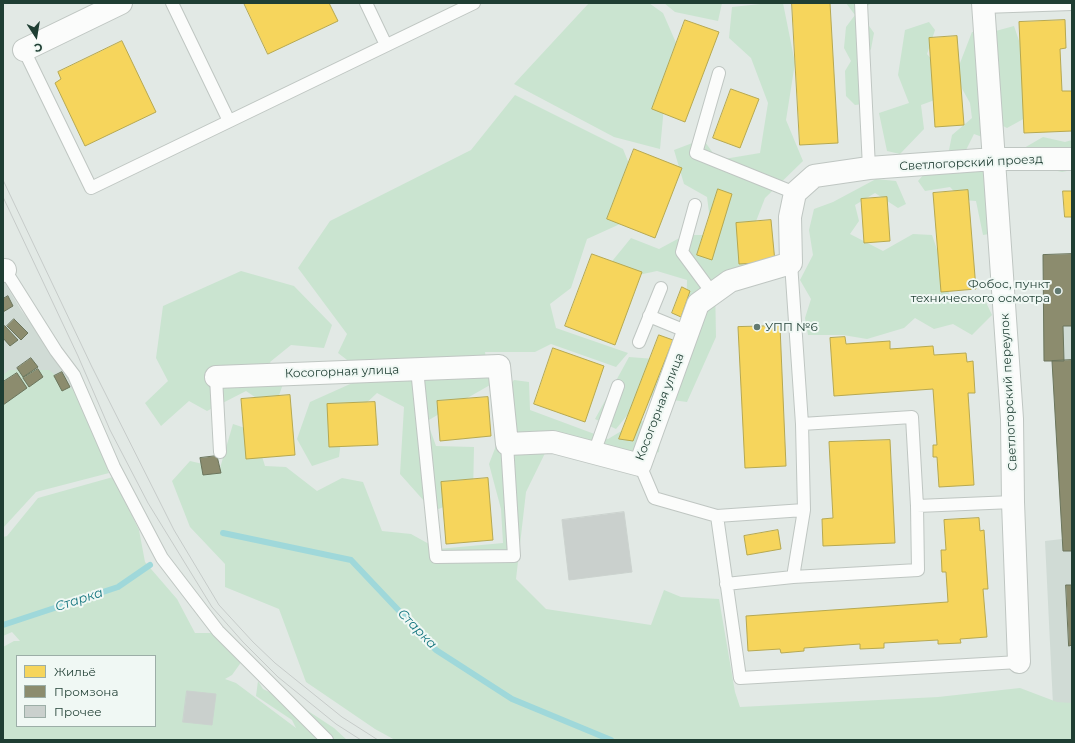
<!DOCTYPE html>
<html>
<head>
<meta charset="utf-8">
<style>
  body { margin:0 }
  #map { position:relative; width:1075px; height:743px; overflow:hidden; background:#e2e9e5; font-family:Montserrat,sans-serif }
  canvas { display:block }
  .frame { position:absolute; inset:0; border:4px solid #1f3e33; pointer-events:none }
  .legend { position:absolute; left:16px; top:655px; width:140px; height:72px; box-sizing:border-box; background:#f0f8f4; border:1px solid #9caea7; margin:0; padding:5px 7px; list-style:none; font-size:12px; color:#1f3e33 }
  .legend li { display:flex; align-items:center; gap:8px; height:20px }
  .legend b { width:20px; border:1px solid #9caea7 }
  .north { position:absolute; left:16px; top:16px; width:40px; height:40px; -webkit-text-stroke:3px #f0f8f4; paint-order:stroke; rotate:168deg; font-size:11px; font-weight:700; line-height:16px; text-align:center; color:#1f3e33 }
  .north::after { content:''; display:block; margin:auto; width:14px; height:18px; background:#1f3e33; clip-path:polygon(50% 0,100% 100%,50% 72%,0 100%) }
</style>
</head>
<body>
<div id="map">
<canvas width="1075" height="743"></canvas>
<div class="frame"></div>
<ul class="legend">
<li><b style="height:11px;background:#f6d55c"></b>Жильё</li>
<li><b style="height:11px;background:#8c8c6e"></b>Промзона</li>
<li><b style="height:11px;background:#cad0cd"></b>Прочее</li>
</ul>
<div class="north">С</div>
</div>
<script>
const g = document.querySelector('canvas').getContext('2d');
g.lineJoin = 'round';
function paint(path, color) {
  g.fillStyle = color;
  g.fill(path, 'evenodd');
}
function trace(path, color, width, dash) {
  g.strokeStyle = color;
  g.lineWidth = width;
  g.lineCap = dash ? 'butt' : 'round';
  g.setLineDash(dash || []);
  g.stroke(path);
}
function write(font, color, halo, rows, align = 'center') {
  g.font = font + ' Montserrat,sans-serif';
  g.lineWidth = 4;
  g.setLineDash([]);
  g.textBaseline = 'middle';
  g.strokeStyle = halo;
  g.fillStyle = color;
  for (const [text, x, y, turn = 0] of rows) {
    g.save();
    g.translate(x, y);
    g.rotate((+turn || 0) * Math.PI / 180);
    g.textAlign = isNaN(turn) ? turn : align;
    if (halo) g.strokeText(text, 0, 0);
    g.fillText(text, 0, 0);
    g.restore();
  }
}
const built = new Path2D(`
  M1072,254v453l-19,-2 -8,-164 17,-2 -10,-178h-8l-1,-106z
  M3,280l18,30 45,60 9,19 -15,13 -57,13z`);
const green = new Path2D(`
  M589,3h60l14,10 17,39 -14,34 -6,63 -46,-12 -100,-53z
  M664,3h58l-4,18 -43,-9z
  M770,3h13l12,60 -9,57 17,41 -38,37 -17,44 14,22 -47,20 1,53 -29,65 -44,-6 -27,33 -21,-10 34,-62 39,3 18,-32 1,-48 -30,-9 -33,7 -15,-13 22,-27 28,11 26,-14h27l-5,-38 -23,-13 -10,-34 29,-11 15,21 42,-7 8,-50 -17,-45 -22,-20 3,-31z
  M846,3h25l-11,10 14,20 -3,16 -12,16 12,38 -16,2 -9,-9 -1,-25 6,-10 -7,-13 2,-21 9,-12z
  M929,22l6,8 -8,24 15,17 1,26 -22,8 3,24 -24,25 -13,-3 -8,-38 30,-10 -11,-28 7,-45z
  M1014,26l19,56 -6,35 -20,11 -10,-5 -12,15 -11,-4 -11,22 -14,-6 3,-15 20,-17 -2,-15 -15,-27 17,-44h20z
  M515,95l108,54 17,42 -9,28 -44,20 -16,49 -21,16 6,24 72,25 -12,14 -65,-23 -16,8h-50l5,33 -63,36 9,25 38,1 -1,49 -40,15 -33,-37 4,-67 -27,-14 -34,32 -4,32 -27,9 -15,-27 13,-37 58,-26 -30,-23 9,-19 -49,-66 32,-47 141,-71z
  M1043,137l22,5 7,-2v30l-10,2 -27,-6 -11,-18z
  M931,166h49l27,34v31l-24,4 -7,-34 -14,-1 -12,-13 -25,4 -7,-10z
  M876,179l20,2 10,23 -8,4 -23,-15 -20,12 4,16 -9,13 33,17 30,-17 19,1 15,43 3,25 34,-5 8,17 -20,20 -19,-11 -19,5 -19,-11 -11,10 -37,11 -24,-4h-35l-3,-17 6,-19 -11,-19 13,-25 -4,-25 5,-21 19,-7z
  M241,271l53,15 38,39 -8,23 -33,-3 -21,17 14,19 -10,29 -28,-19 -39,20 -18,-10 -28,25 -16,-23 23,-22 -12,-23 7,-52z
  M9,370h40l32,26 28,77 -73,19 -33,36v-153z
  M514,380l15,2 1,28 78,29 30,-18 24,1 -3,30 -24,9 -88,-12 -21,43 -10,87 30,30 105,16 13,-35 17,7 38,2 16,93 5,15 198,-10 82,-9 37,14 15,1v37h-677l-20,-11 -69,-47 -27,-73 -54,-22v-23l-35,-37 -18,-46 18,-20 30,7 13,-44 21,7 11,35 21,1 31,24 25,-13 21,4 19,49 29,3 27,15 65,-6 -2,-34 -12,-45 10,-26 -2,-38z
  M113,477l26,53 6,32 32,37 18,34h35l17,21 -15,21 -7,4 11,4 60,45 -4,-8 -36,-24 2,-15 5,8 39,18 32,21 13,12h-344v-93l11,-6h6l-8,-9 -9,4v-99l4,-1 31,-38zM17,656h138v70h-138z`);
const homes = new Path2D(`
  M244,3h85l9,18 -70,33z
  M792,3h38l8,140 -38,2z
  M685,20l34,12 -34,90 -33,-13z
  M1065,20l1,28 -6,1 2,42h10v40l-48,2 -5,-111z
  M957,36l7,89 -29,2 -6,-89z
  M122,41l34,71 -71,34 -30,-63 6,-4 -3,-7z
  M731,89l28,10 -19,49 -27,-10z
  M634,149l48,19 -27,70 -48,-19z
  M718,189l14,5 -20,66 -15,-5z
  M968,190l8,99 -35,3 -8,-99z
  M1063,191h9v26h-7z
  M887,197l3,44 -26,2 -3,-44z
  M771,220l4,42 -36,2 -3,-41z
  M592,254l50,18 -27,73 -50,-19z
  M682,287l8,4 -9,26 -9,-4z
  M780,326l6,140 -41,2 -7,-141z
  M659,335l14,5 -40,101 -14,-2z
  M845,337l1,7 44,-3v8l43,-3 1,9 32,-2 1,9 6,-1 2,32h-7l6,92 -35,2 -2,-30h-4v-12h4l-4,-56 -99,7 -4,-58z
  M553,348l51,18 -19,56 -51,-18z
  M290,395l5,60 -49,4 -5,-60z
  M488,397l3,39 -51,5 -3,-40z
  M375,402l3,43 -49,2 -2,-43z
  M890,440l5,103 -72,3 -1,-27 11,-1 -4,-76z
  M488,478l5,62 -47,4 -5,-62z
  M979,518l1,13 4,-1 4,59h-5l4,48 -27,2 1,4 -23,1v-4l-54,3v5l-24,1v-5l-56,4v3l-23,2 -1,-4 -32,2 -2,-35 202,-14 -2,-30h-4l-1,-22h5l-2,-30z
  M778,530l3,19 -34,6 -3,-19z`);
const industry = new Path2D(`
  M1072,254v72h-9l1,35h-20l-1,-106z
  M8,296l5,10 -10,6v-13z
  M14,319l14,14 -7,7 -14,-14z
  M5,326l13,14 -8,6 -7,-8v-11z
  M31,358l7,9 -15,10 -6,-9z
  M1072,360v191h-9l-11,-190z
  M38,369l5,8 -14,10 -6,-9z
  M62,372l8,15 -8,4 -8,-15z
  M17,373l10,15 -24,17v-23z
  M217,456l4,17 -18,2 -3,-17z
  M1066,585h6v60l-3,1z`);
const stream = new Path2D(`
  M223,533l128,27 85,90 76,49 99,41
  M3,625l115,-38 32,-22`);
const building = new Path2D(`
  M624,512l8,60 -63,8 -7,-60z
  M187,691l29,3 -4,31 -29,-3z`);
const lane = new Path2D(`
  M172,3l57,118
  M366,3l20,42
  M861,3l8,165
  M983,7l89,-3
  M24,50l67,138 383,-185
  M719,73l-23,80 99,40
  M695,205l-13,47 31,42
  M791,263l11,161 2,86 -11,67
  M5,270l51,81 18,24 40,92 48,91 56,73 109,109
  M649,316l39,16
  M639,342l22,-54
  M417,369l19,188 78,-1 -7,-112
  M216,377l4,75
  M802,424l110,-7 5,89
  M594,453l24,-67
  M640,465l14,33 63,18 23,162 279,-16
  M717,516l87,-6
  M726,584l67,-7 125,-7 -1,-64 96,-4`);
const street = new Path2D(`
  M983,3l29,416 1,83 6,160
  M24,50l97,-47
  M3,271l2,-1
  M216,377l283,-11 8,78 46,-2 87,23 58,-161 32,-23 61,-18 -1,-46 5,-24 19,-17 55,-8 125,-9h78`);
const tram = new Path2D(`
  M3,180l89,187 82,163 45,75 34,37 22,21 67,54 36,23
  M3,197l75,159 32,74 38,73 64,104 31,35 35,35 58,47 25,16`);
const markers = [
  [1058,291,4,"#637a71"],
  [757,327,4,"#637a71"]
];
const streetNames = [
  ["Светлогорский проезд",971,163,-3],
  ["Косогорная улица",342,372,-2],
  ["Светлогорский переулок",1009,392,-93],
  ["Косогорная улица",660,407,-69]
];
const poiNames = [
  ["Фобос, пункт",1050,284],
  ["технического осмотра",1050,298],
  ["УПП №6",765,327,"left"]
];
const waterNames = [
  ["Старка",79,600,-18],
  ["Старка",417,629,46]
];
paint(built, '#d0dbd5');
paint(green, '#cae4d0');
paint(homes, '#f6d55c');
trace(homes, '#b6a850', 1);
paint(industry, '#8c8c6e');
trace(industry, '#6b755c', 1);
trace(stream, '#9fd8da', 6);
paint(building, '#cad0cd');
trace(building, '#cbd2ce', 1);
trace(lane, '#bfc6c2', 14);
trace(street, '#bfc6c2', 24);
trace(lane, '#fbfcfb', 12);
trace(street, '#fbfcfb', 22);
trace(tram, '#c6cbc9', 1);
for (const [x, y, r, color] of markers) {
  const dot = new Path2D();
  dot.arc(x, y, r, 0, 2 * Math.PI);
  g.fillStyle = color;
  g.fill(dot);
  trace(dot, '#f0f8f4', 1.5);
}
write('12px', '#1f3e33', '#f0f8f4', streetNames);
write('12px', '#1f3e33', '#f0f8f4', poiNames, 'right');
write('italic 13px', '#14757f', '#f0f8f4', waterNames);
</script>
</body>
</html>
